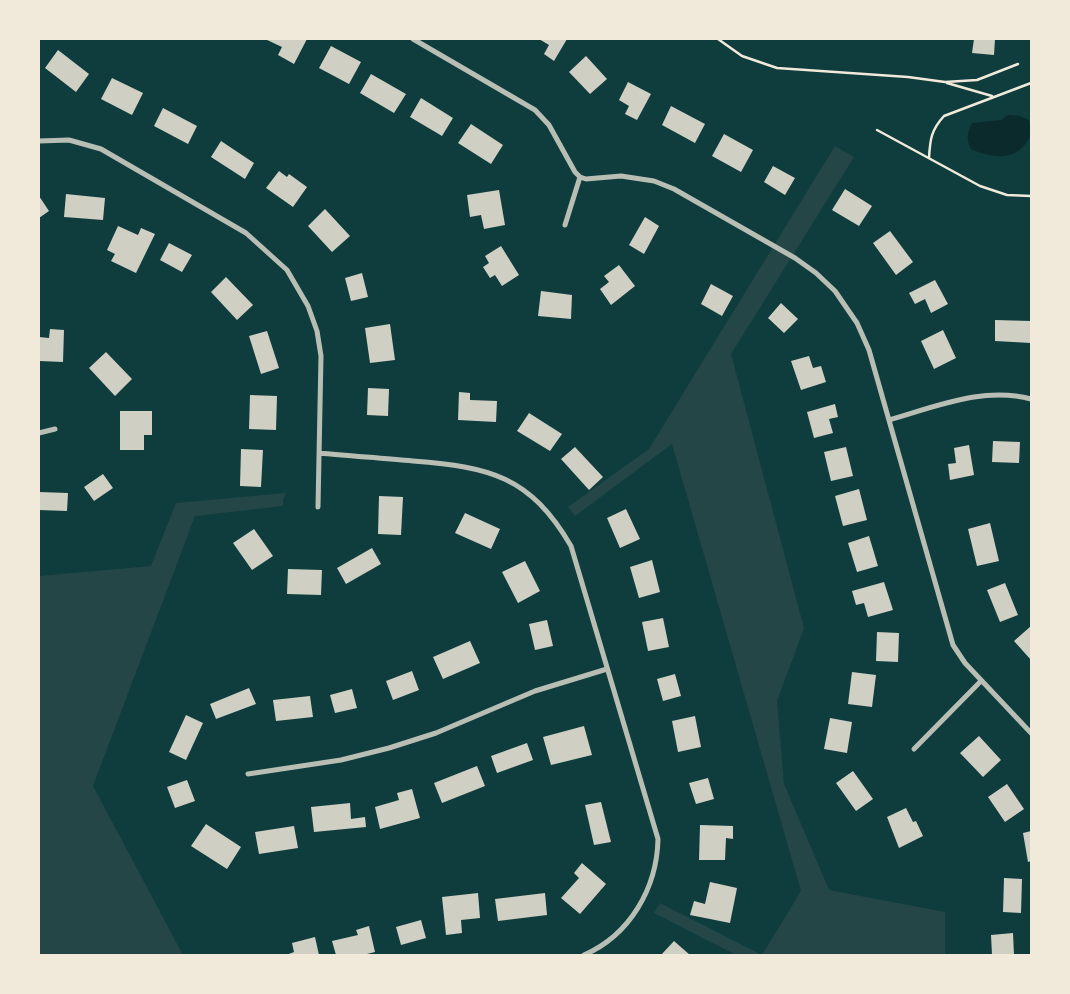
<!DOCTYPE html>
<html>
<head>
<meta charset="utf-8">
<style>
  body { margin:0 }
  #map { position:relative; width:1070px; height:994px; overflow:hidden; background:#0f3d3e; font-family:"Libre Baskerville",serif }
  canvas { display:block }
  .frame { position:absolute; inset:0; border:40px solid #f1e9da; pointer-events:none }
</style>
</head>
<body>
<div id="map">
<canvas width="1070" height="994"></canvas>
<div class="frame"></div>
</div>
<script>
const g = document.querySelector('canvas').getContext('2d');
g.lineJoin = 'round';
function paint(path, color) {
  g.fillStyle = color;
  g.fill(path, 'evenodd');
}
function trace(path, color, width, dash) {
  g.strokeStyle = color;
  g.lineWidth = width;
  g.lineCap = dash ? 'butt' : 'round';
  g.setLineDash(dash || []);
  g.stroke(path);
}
const green = new Path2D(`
  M835,146l19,11 -123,197 73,274 -27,73 7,83 45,106 116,22v43h-183l39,-64 -129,-447 -97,72 -7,-9 81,-58z
  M286,493l-3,7v6l-88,10 -102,270 90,169h-144v-379l112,-10 25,-63z
  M660,903l102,52h-26l-82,-42z`);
const water = new Path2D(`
  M1008,115l12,1 9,4 2,14c-11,27 -36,26 -60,15 -5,-10 -4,-16 1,-26l29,-3z`);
const building = new Path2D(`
  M265,39h42l-13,25 -16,-9 4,-8z
  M539,39h28l-13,22 -10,-7 5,-9z
  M974,39h21l-1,16 -22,-2z
  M331,46l30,16 -12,22 -30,-16z
  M58,50l31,24 -13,18 -31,-24z
  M586,56l21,23 -17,15 -21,-22z
  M371,74l35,20 -12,19 -34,-20z
  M112,78l31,15 -11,22 -31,-16z
  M628,82l23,12 -14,26 -12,-6 4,-8 -10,-6z
  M421,98l32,20 -11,18 -32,-19z
  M671,106l34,18 -10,19 -33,-18z
  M163,108l34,18 -9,18 -34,-18z
  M471,124l32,21 -12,19 -33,-21z
  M724,134l29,16 -12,22 -29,-16z
  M221,141l33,22 -9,16 -34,-22z
  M773,166l22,12 -10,17 -21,-13z
  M279,171l8,6 2,-3 18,13 -14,20 -27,-19z
  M845,189l27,17 -13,20 -27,-16z
  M499,190l6,35 -21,4 -3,-14 -11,2 -3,-22z
  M66,194l39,4 -2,22 -39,-3z
  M39,196l10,15 -10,7z
  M325,209l25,27 -18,16 -24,-26z
  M645,217l14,9 -15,28 -15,-9z
  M118,226l20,9 3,-7 14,6 -19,39 -25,-12 4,-7 -8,-4z
  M890,231l23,31 -17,13 -23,-32z
  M169,243l23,12 -10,17 -22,-12z
  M501,246l18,29 -17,11 -7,-11 -5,3 -7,-11 6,-4 -4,-7z
  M619,265l16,21 -24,19 -11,-16 9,-7 -5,-6z
  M362,273l6,24 -17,4 -6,-23z
  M226,277l27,28 -16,15 -26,-28z
  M935,280l13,24 -17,9 -6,-14 -10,5 -6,-11z
  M711,284l22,12 -11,20 -21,-12z
  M541,291l31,4 -1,24 -33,-3z
  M781,303l17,16 -14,14 -16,-15z
  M995,320l36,1v22l-36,-2z
  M390,324l5,36 -25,3 -5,-35z
  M50,329l14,1 -1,32 -24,-1v-24l10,1z
  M943,330l13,28 -22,11 -13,-28z
  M267,331l12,37 -18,6 -12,-38z
  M106,352l26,27 -17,17 -26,-28z
  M809,356l4,12 8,-2 5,16 -25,8 -10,-29z
  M368,388l21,1 -1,27 -21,-1z
  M459,392l11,1v7l27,1 -1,21 -38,-2z
  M250,395l27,1 -1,34 -27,-1z
  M835,404l3,13 -9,2 4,14 -19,5 -7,-26z
  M120,411h32v24h-8v15h-24z
  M529,413l33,21 -12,17 -33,-20z
  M993,441l27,1 -1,21 -27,-1z
  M969,445l5,30 -24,5 -2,-16 8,-1 -2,-15z
  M575,447l28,30 -14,13 -28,-31z
  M846,447l7,29 -22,5 -7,-29z
  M241,449l22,1 -2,37 -21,-1z
  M103,474l10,14 -19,13 -10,-14z
  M859,489l8,31 -24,6 -8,-30z
  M39,492l29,1 -1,18 -28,-1z
  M379,496l24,1 -2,38 -23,-1z
  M626,509l14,30 -20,9 -13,-30z
  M465,513l35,16 -9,20 -36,-16z
  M990,523l9,38 -22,5 -9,-37z
  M254,529l19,27 -21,14 -19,-27z
  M869,536l9,30 -21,6 -9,-29z
  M372,548l9,16 -35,20 -9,-16z
  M652,560l8,32 -21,6 -9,-31z
  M525,561l15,30 -22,12 -16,-31z
  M288,569l34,1 -1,25 -34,-1z
  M884,582l9,28 -25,7 -4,-14 -8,2 -4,-14z
  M1005,583l13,32 -18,7 -13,-32z
  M663,618l6,29 -21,4 -6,-29z
  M547,620l6,26 -18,4 -6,-26z
  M1031,626v34l-17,-19z
  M877,632l22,1 -1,29 -22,-1z
  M470,641l10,22 -37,16 -10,-22z
  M412,671l7,19 -26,10 -7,-19z
  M852,672l24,3 -4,32 -24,-3z
  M675,674l6,22 -18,5 -6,-22z
  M249,688l7,16 -40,15 -6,-15z
  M352,689l5,19 -22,5 -5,-18z
  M310,696l3,21 -37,4 -3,-21z
  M186,715l17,8 -17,37 -17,-8z
  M695,716l6,31 -23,5 -6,-31z
  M830,718l22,4 -5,31 -23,-4z
  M584,726l8,29 -41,10 -8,-28z
  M979,736l22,24 -18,17 -23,-24z
  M527,743l6,17 -36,13 -6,-17z
  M477,766l8,20 -43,17 -8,-20z
  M853,771l20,28 -17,12 -20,-28z
  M708,778l6,21 -18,5 -7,-21z
  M187,780l8,21 -20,7 -8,-21z
  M1007,784l17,25 -19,13 -17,-25z
  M412,789l8,29 -40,11 -5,-22 24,-7 -2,-7z
  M601,802l10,40 -17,3 -9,-40z
  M350,803l1,16 14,-2 1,10 -52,5 -3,-25z
  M906,808l7,14 3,-1 7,15 -24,12 -12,-31z
  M206,824l35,23 -14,22 -36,-23z
  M700,825l33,1v13l-7,-1 -1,22h-26z
  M294,826l4,22 -39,6 -4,-22z
  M1031,831v30l-3,1 -5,-29z
  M582,863l24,21 -26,30 -19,-16 18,-20 -5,-5z
  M1004,878l18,1 -1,34 -18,-1z
  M710,882l27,6 -7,35 -40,-8 4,-14 11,3z
  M478,893l2,25 -19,2 1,13 -16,2 -4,-38z
  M545,893l2,22 -49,6 -3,-22z
  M421,920l5,18 -25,7 -5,-18z
  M369,926l6,26 -12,3h-27l-4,-14 26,-6 -2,-5z
  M1013,933l1,22h-22l-1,-20z
  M315,937l4,18h-33l8,-3 -2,-9z
  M674,941l16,14h-29z`);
const path = new Path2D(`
  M718,39l24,17 35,12 131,9 37,5 32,-2 41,-16
  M947,83l45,13
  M877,130l103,56 27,9 24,1
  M929,158c1,-18 2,-28 15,-42l87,-33`);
const minor = new Path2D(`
  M413,39l122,71 14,15 26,47 5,5 -15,48
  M39,141l30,-1 32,9 145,84 41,37 21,36 9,25 4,25 -3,151
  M580,177l6,2 35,-3 33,5 20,8 121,69 21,15 19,18 22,32 12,27 84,295 12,18 66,70
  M889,420c46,-13 95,-34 142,-21
  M39,433l16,-4
  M319,453c31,3 63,5 94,8 77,6 117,15 158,85l87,293c-1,49 -28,96 -74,116
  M914,749l67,-68
  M248,774l93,-14 48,-12 47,-15 99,-42 72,-22`);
paint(green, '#244646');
paint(water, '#0a2a2b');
paint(building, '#cfcfc3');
trace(path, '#f1e9da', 2.5);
trace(minor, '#b8beb3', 5);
</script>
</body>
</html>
